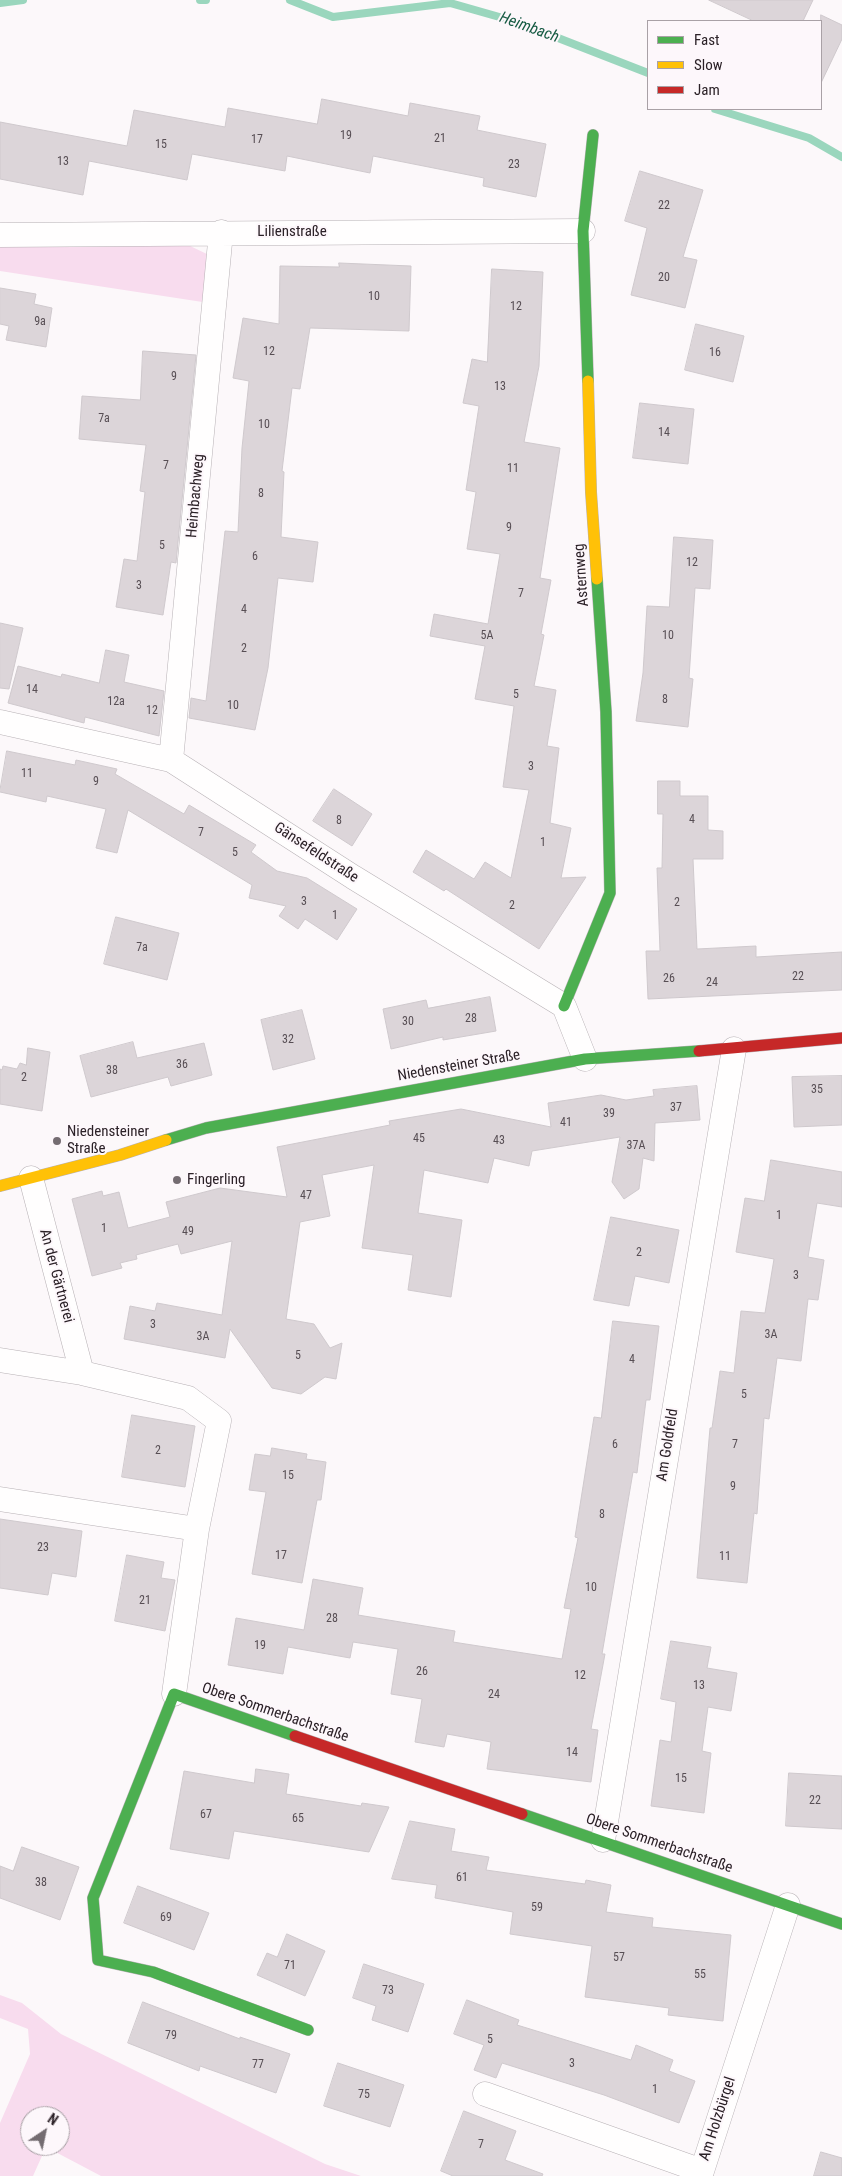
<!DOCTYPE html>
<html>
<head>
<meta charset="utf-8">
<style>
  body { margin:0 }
  #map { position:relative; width:842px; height:2176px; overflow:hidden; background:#fcf8fa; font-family:"Roboto Condensed",sans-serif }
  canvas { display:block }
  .legend { position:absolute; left:647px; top:20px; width:175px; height:90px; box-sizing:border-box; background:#fdf7fb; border:1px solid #a9a1a6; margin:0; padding:6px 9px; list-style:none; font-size:15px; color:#2b2127 }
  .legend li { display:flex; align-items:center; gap:10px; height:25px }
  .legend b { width:25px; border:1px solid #a9a1a6 }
  .north { position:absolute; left:20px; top:2106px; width:50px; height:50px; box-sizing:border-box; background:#fdf7fb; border:1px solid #a9a1a6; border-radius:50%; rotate:34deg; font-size:14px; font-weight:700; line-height:20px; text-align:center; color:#2b2127 }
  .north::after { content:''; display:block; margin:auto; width:18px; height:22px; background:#746c71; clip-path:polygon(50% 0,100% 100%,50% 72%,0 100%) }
</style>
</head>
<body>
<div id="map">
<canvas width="842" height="2176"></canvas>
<ul class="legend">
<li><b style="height:6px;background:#4caf50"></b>Fast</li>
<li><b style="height:6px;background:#ffc107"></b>Slow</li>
<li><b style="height:6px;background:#c62828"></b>Jam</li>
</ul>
<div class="north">N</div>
</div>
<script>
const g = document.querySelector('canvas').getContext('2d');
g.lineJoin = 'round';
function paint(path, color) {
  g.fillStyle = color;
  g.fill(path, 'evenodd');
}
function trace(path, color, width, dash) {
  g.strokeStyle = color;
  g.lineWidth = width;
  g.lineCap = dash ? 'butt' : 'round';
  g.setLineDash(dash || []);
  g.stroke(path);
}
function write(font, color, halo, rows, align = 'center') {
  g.font = font + ' "Roboto Condensed",sans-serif';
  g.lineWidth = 4;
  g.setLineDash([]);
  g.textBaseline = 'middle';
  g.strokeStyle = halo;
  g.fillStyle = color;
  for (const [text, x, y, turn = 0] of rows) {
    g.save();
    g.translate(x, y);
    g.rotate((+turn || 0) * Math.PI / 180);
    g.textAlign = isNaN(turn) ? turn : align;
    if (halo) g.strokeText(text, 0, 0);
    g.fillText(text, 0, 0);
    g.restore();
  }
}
const green = new Path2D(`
  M0,244h186l25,12 -2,47 -209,-32z
  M0,1995l22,8 39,31 264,130 36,12h-260l-55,-29 -13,29h-33v-53l30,-69 -2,-25 -28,-11zM30,2116h30v30h-30z`);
const stream = new Path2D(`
  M200,0h6
  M290,0l43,17 117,-14 67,19 131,51
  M0,3l23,-3
  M715,109l94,29 33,19`);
const building = new Path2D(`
  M709,0h104l-10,21h-49z
  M821,15l21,10v14l-21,44z
  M322,99l86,17 2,-13 70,13 -3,14 69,14 -10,53 -53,-11 1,-8 -111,-22 -3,17 -83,-17 -2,15 -93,-17 -5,26 -98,-19 -6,34 -83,-16v-57l127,24 7,-36 91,17 3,-19 89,16z
  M640,171l63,19 -20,67 14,3 -12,48 -54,-13 16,-67 -22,-7z
  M339,263l72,3 -2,65 -99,-3 -10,61 -8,-1 -10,83 2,1 -3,65 37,5 -5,40 -35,-4 -10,90 -13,62 -66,-12 2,-20 15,3 19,-170 13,1 4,-84 7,-67 -16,-3 10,-60 36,6 1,-58 59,1z
  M492,269l51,3 -4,94 -15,76 36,6 -20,130 11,2 -10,54 3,1 -10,51 22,4 -9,56 12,2 -9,75 21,5 -10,50 25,-1 -47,72 -93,-60 -2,2 -31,-19 13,-22 48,29 11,-17 26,16 18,-88 -26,-3 11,-81 -39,-7 10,-53 -55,-10 4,-22 54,10 12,-70 -33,-5 9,-57 -10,-2 13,-84 -16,-3 9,-44 15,3z
  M0,288l36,6 -2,10 18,4 -6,39 -40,-7 3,-14 -9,-2z
  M696,324l48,12 -11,46 -48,-12z
  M143,351l53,4 -20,208 -5,-1 -8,53 -47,-8 8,-48 13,2 8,-69 -5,-1 6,-46 -67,-6 3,-43 58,4z
  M640,403l54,6 -6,55 -55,-6z
  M674,537l39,3 -3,49 -15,-1 -6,90 4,1 -5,48 -52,-6 7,-48 4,-67 22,1z
  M0,623l23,5 -14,61 -9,-1z
  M106,650l23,5 -5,27 40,9 -5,45 -74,-19 -1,6 -76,-20 10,-37 43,11 1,-3 37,9z
  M7,751l68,14 1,-5 41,9 -2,5 69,40 5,-9 67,40 -5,7 26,19 30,7 50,31 -20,31 -32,-21 -7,10 -19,-13 7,-10 -37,-8 3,-13 -124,-75 -11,43 -21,-5 10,-39 -59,-13 -1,6 -46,-10z
  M658,781h22v15h28v34l15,1v28h-30l4,90 59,-3v11l86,-5v38l-194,9 -2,-48h14l-3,-83h5l1,-54h-5z
  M334,789l38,25 -20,32 -39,-25z
  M116,917l63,16 -12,47 -63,-16z
  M490,997l6,34 -53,9v-3l-52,12 -8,-40 43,-9 2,8z
  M302,1010l13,49 -42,11 -12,-50z
  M133,1042l4,16 67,-15 8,32 -41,11 -3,-9 -77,20 -11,-41z
  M28,1048l22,4 -8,59 -42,-7v-35l2,1 1,-4 14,3 3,-6 6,2z
  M842,1076v49l-48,2 -2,-50z
  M697,1086l3,34 -45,3 -1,38 -11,-3 -4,31 -15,10 -12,-17 8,-45 -88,14 -3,15 -35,-8 -6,25 -64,-13 -6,43 44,7 -11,77 -43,-7 5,-35 -51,-7 12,-83 -52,10 8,41 -30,6 -14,97 28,5 16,24 12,-5 -6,36 -11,-2 -24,17 -29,-6 -42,-59 -5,29 -101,-19 6,-33 25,5 2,-8 65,12 10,-74 -51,13 -3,-10 -42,11 1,4 -17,4 2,5 -30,8 -20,-77 30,-8 1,5 16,-4 9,36 42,-11 -4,-15 54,-14 67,9 -10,-50 113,-22 -1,-4 72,-12 90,18 -3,-24 53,-8 25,5 28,-4 -1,-6z
  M771,1160l71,12v35l-25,-4 -9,54 16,3 -6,40 -10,-1 -7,62 -24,-3 -8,61 -5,-1 -7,96 -3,-1 -7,70 -50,-5 13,-150h2l8,-57 14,2 7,-62 24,2 9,-54 -38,-7 9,-54 19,3z
  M611,1217l68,13 -10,53 -34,-7 -6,30 -35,-6z
  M613,1321l46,5 -9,74h-4l-9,73 -4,-1 -31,182h3l-14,75 7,1 -7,52 -104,-13 4,-27 -44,-8 -3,13 -29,-5 7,-43 -31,-5 7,-45 -45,-7 -3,16 -62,-11 -5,27 -55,-9 8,-47 68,12 9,-51 50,9 -5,27 97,16 -2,11 109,17 9,-50 -7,-1 14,-70 -3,-1 19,-120 7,1z
  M132,1415l63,11 -10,61 -63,-10z
  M272,1448l35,6 -1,5 20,3 -5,38h-4l-15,83 -50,-9 14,-82 -17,-2 6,-36 15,2z
  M0,1519l82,12 -6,46 -24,-4 -4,22 -48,-7z
  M127,1555l37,7 -3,16 14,2 -10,51 -50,-10z
  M671,1641l40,6 -4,21 30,5 -6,38 -23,-4 -6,44 9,2 -7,60 -53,-7 9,-66 11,2 5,-40 -15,-3z
  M256,1769l33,5 -3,20 75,12 1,-3 27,4 -20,45 -135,-21 -5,28 -59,-10 14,-78 70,12z
  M789,1773l53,3v53l-56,-3z
  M410,1821l45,8 -4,22 38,6 -3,13 99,14 1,-4 25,5 -5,27 47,6 -1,9 79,8 -8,86 -55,-6 1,-7 -84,-11 7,-51 -82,-12 3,-22 -78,-14 2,-13 -45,-6z
  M22,1847l57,20 -19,53 -60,-22v-32l13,5z
  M138,1886l71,27 -15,37 -70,-27z
  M287,1934l38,17 -20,45 -48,-21 10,-22 10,4z
  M364,1964l60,20 -16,48 -36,-12 4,-14 -23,-8z
  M467,2000l52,20 -2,5 114,35 5,-15 37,15 -4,11 26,10 -16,42 -75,-28 -102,-32 -6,15 -22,-8 10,-25 -30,-11z
  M143,2002l97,37v-2l50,17 -14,39 -76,-27 -1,5 -71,-28z
  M338,2063l66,22 -14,42 -66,-21z
  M464,2111l52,20 -11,29 38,14 -1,2h-89l-12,-5z
  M821,2152l21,6v18h-28z`);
const street = new Path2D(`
  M0,235l583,-4
  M0,722l171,38 182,117 211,129 21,53
  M171,760l50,-528
  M31,1178l51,195
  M0,1360l82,13 106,25 31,23 -22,108 -197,-30
  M174,1694l23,-165
  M603,1840l131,-791
  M485,2094l217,77 86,-266`);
const fast = new Path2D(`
  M588,381l-5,-150 10,-96
  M564,1006l46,-113 -4,-181 -9,-133
  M166,1140l40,-12 379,-69 114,-8
  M295,1736l-121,-42 -81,204 5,62 55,12 155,58
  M522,1814l320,110`);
const slow = new Path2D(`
  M588,381l3,111 6,87
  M0,1186l120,-31 46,-15`);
const jam = new Path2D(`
  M699,1051l143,-13
  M295,1736l227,78`);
const markers = [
  [57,1141,5,"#746c71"],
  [177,1180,5,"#746c71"]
];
const numberNames = [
  ["19",346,136],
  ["21",440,139],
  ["17",257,140],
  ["15",161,145],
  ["13",63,162],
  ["23",514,165],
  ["22",664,206],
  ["20",664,278],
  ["10",374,297],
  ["12",516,307],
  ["9a",40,322],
  ["12",269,352],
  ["16",715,353],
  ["9",174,377],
  ["13",500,387],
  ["7a",104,419],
  ["10",264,425],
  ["14",664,433],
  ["7",166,466],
  ["11",513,469],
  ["8",261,494],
  ["9",509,528],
  ["5",162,546],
  ["6",255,557],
  ["12",692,563],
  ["3",139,586],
  ["7",521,594],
  ["4",244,610],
  ["5A",487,636],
  ["10",668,636],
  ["2",244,649],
  ["14",32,690],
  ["5",516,695],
  ["8",665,700],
  ["12a",116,702],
  ["10",233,706],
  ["12",152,711],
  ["3",531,767],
  ["11",27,774],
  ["9",96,782],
  ["4",692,820],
  ["8",339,821],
  ["7",201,833],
  ["1",543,843],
  ["5",235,853],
  ["3",304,902],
  ["2",677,903],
  ["2",512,906],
  ["1",335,916],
  ["7a",142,948],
  ["22",798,977],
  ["26",669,979],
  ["24",712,983],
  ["28",471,1019],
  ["30",408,1022],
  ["32",288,1040],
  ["36",182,1065],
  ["38",112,1071],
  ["2",24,1078],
  ["35",817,1090],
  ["37",676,1108],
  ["39",609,1114],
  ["41",566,1123],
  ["45",419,1139],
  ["43",499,1141],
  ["37A",636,1146],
  ["47",306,1196],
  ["1",779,1216],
  ["1",104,1229],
  ["49",188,1232],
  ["2",639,1253],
  ["3",796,1276],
  ["3",153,1325],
  ["3A",771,1335],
  ["3A",203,1337],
  ["5",298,1356],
  ["4",632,1360],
  ["5",744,1395],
  ["6",615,1445],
  ["7",735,1445],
  ["2",158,1451],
  ["15",288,1476],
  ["9",733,1487],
  ["8",602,1515],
  ["23",43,1548],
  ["17",281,1556],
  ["11",725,1557],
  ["10",591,1588],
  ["21",145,1601],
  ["28",332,1619],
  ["19",260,1646],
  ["26",422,1672],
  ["12",580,1676],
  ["13",699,1686],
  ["24",494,1695],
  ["14",572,1753],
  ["15",681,1779],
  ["22",815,1801],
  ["67",206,1815],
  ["65",298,1819],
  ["61",462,1878],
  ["38",41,1883],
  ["59",537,1908],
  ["69",166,1918],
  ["57",619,1958],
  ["71",290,1966],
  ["55",700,1975],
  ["73",388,1991],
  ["79",171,2036],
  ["5",490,2040],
  ["3",572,2064],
  ["77",258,2065],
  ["1",655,2090],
  ["75",364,2095],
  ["7",481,2145]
];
const streetNames = [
  ["Lilienstraße",292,232],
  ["Heimbachweg",196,496,-85],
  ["Asternweg",582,575,-94],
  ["Gänsefeldstraße",316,853,33],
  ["Niedensteiner Straße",459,1066,-10],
  ["An der Gärtnerei",56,1276,75],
  ["Am Goldfeld",668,1445,-81],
  ["Obere Sommerbachstraße",275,1713,19],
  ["Obere Sommerbachstraße",659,1844,19],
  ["Am Holzbürgel",718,2119,-72]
];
const poiNames = [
  ["Niedensteiner",67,1132],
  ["Straße",67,1149],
  ["Fingerling",187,1180]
];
const waterNames = [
  ["Heimbach",529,28,20]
];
paint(green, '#f8dcee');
trace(stream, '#9ad6bd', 8);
paint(building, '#dcd5d9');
trace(building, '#cfc9cd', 1);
trace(street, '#b7b1b5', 25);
trace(fast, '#b7b1b5', 12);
trace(slow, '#b7b1b5', 12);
trace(jam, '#b7b1b5', 12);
trace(street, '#fffefe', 24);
trace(fast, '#4caf50', 11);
trace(slow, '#ffc107', 11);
trace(jam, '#c62828', 11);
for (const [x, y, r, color] of markers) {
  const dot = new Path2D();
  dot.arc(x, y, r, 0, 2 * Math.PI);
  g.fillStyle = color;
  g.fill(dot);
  trace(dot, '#fdf7fb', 2);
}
write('12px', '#574e54', null, numberNames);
write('15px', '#2b2127', '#fdf7fb', streetNames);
write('15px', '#2b2127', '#fdf7fb', poiNames, 'left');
write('italic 16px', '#175b43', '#fdf7fb', waterNames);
</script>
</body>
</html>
